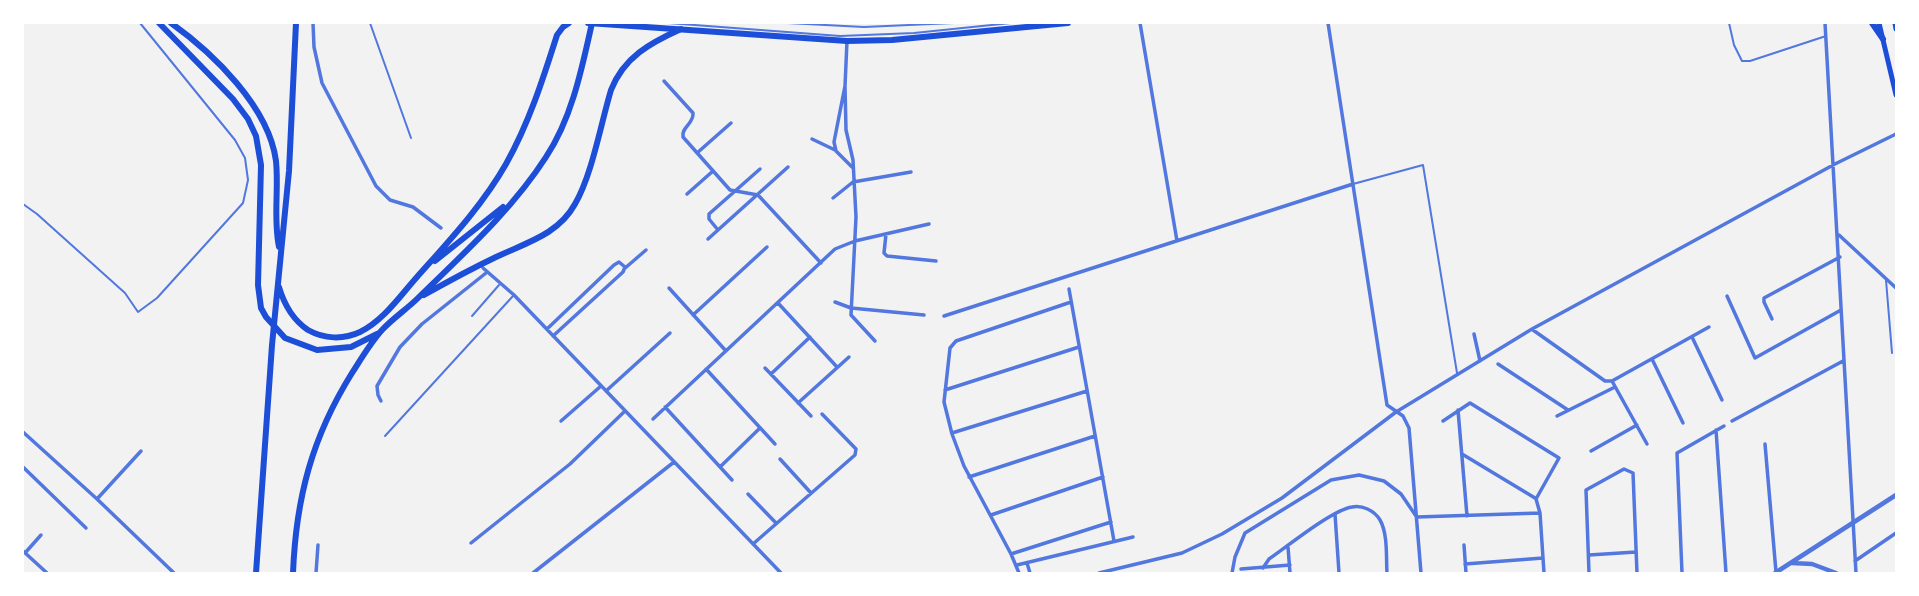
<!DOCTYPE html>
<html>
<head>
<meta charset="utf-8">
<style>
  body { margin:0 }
  #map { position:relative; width:1919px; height:596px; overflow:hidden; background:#f2f2f2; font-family:Rubik,sans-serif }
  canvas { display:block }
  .frame { position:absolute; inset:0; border:24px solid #fff; pointer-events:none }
</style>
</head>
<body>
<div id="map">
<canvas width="1919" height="596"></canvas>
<div class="frame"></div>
</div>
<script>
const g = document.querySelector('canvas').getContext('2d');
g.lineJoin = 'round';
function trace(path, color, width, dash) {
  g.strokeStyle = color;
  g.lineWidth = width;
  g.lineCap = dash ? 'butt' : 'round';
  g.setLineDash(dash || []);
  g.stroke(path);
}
const service = new Path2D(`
  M370,23l41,115
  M668,23l172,13 74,-3 97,-10
  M787,23l77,4 90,-4
  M1729,23l5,22 8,16h8l76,-25
  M1353,184l70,-19 34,208
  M23,204l14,10 88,79 13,19 19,-14 86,-95 5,-23 -3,-22 -10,-18 -95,-117
  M1886,280l6,73
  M472,316l27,-31
  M385,436l128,-140`);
const minor = new Path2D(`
  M313,23l1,24 8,36 54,103 14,14 23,7 28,21
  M1140,23l37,218
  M1328,23l59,382 16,11 6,12 12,145
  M1825,23l31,550
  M847,41l-2,45 -11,56 2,9 16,16
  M664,81l29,32c1,11 -12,14 -10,24l47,53 28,5 63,68
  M845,86l1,44 7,30 3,57 -5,98 24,26
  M812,139l23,11
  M697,153l34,-30
  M687,194l26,-23
  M833,198l20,-16 58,-10
  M718,230l-9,-11v-5l51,-45
  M886,234l-2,19 3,3 49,5
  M1839,235l57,53
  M708,239l80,-72
  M483,268l31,27 267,278
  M624,269l22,-19
  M669,288l57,63
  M1069,289l45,252
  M1727,296l28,62 86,-48
  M835,302l16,6 73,7
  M778,303l59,64
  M693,315l74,-68
  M944,316l409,-132
  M1772,319l-8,-17v-4l76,-41
  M547,329l67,-64 5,-3 6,5 -2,5 -70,64
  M1533,330l72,51h7
  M1474,334l6,27
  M1692,337l30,63
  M1652,359l31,64
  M1498,364l70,46
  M765,368l46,48
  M706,369l69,75
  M771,374l39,-37
  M1612,381l97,-54
  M1612,381l35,63
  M945,390l134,-43
  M606,391l64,-58
  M381,401l-3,-6 -1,-9 23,-39 22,-23 64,-51
  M798,403l51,-46
  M665,407l67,73
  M1458,410l9,106
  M1557,416l58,-29
  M653,419l182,-170 20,-8 74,-17
  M561,421l40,-35
  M1443,421l27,-18 89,55 -23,41 4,14 4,60
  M1732,421l111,-60
  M1716,430l10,143
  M23,432l74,67 77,74
  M952,433l135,-42
  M1765,444l11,128
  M1591,451l46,-26
  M1462,454l73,44
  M780,459l31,34
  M23,467l63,61
  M720,467l40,-39
  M969,477l126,-41
  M748,494l28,29
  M97,499l44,-48
  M1335,514l4,59
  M991,515l112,-38
  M1417,517l123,-4
  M471,543l99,-79 55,-53
  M753,544l102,-89 1,-6 -34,-35
  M1464,545l2,28
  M1288,547l2,26
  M23,551l24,22
  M25,553l16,-18
  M1011,554l100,-32
  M1589,555l47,-3
  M1855,561l41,-28
  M1027,563l3,10
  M1465,564l78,-6
  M1017,565l116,-28
  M1263,568l6,-9c19,-13 63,-49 83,-52 10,-2 22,3 28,13 8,14 6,37 7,53
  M1241,569l49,-4
  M316,573l2,-28
  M533,573l141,-111
  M1019,573l-8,-19 -47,-88 -12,-32 -8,-32 6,-54 6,-7 115,-39
  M1099,573l83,-20 40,-19 60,-36 114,-86 136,-83 303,-165 61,-30
  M1232,573l3,-16 10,-24 86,-53 28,-5 25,6 17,13 15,22
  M1589,573l-3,-83 38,-21 9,4 4,100
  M1682,573l-5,-120 47,-27`);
const tertiary = new Path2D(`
  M1792,563l20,1 24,9
  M1775,573l121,-78`);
const secondary = new Path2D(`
  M1879,23l17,72
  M1895,23l1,6`);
const primary = new Path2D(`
  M588,23l259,18 45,-1 176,-17
  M1872,23l11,16`);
const trunk = new Path2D(`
  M159,23l74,76 15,20 8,17 5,29 -3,120 3,23 5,9 19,21 32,12 34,-3 26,-13
  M171,23c42,30 98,84 105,138 3,29 -3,57 3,86
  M435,261l68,-54
  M279,287c5,17 14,33 29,43 16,9 35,10 52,2 23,-11 40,-36 57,-55 32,-36 65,-71 89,-113 23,-41 37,-85 51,-129l6,-8 6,-4
  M424,295c23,-13 47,-26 72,-38 29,-14 62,-22 79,-53 17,-29 26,-81 36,-114 13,-33 39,-47 70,-61
  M256,573l16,-228 17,-174 7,-148
  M293,573c3,-75 19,-136 59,-200 9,-14 19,-31 30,-43 11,-12 25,-21 36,-32 45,-44 94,-88 128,-141 26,-39 36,-89 46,-134`);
trace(service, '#5277de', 2);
trace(minor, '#5277de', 3.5);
trace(tertiary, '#5277de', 4.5);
trace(secondary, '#1d4ed8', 5);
trace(primary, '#1d4ed8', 6);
trace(trunk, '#1d4ed8', 6);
</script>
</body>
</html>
